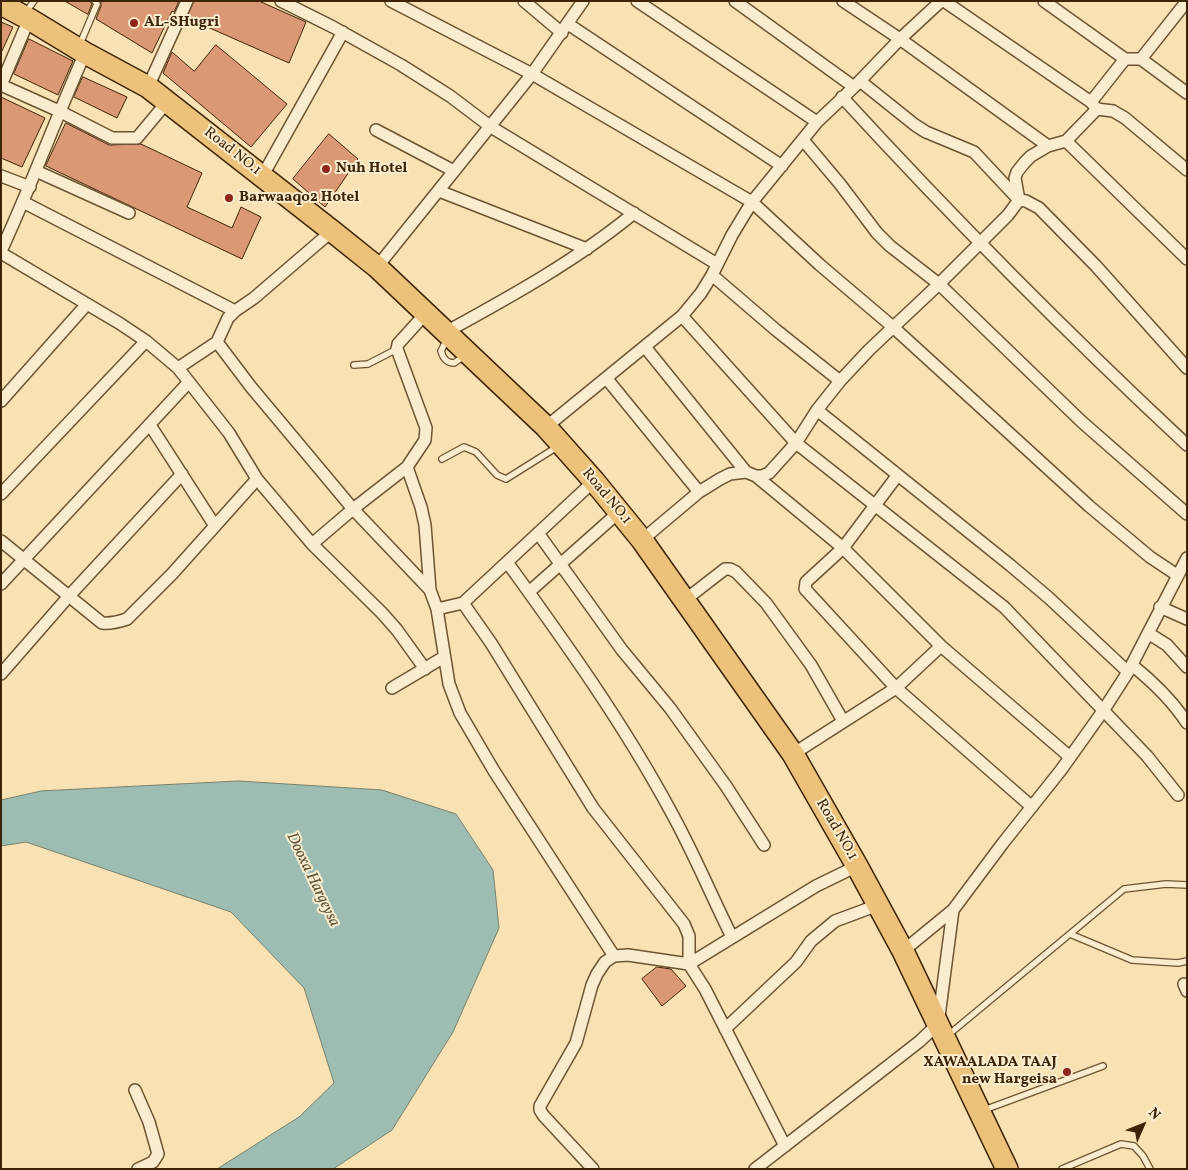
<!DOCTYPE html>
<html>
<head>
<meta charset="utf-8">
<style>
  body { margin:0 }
  #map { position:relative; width:1188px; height:1170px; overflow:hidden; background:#f8e2b4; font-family:Vollkorn,serif }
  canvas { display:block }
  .frame { position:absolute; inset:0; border:2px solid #3e2406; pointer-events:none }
  .north { position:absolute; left:1118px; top:1100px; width:50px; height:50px; -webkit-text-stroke:4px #faecce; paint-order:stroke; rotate:46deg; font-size:14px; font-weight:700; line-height:20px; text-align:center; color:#3e2406 }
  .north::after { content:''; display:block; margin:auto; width:18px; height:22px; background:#3e2406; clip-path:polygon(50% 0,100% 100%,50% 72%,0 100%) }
</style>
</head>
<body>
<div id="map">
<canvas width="1188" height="1170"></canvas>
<div class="frame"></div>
<div class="north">N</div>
</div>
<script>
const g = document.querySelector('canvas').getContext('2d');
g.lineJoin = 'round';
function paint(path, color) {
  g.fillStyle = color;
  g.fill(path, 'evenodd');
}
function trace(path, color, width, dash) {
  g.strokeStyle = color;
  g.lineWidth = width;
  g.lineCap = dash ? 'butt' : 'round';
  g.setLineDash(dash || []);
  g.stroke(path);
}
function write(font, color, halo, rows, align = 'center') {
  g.font = font + ' Vollkorn,serif';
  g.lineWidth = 4;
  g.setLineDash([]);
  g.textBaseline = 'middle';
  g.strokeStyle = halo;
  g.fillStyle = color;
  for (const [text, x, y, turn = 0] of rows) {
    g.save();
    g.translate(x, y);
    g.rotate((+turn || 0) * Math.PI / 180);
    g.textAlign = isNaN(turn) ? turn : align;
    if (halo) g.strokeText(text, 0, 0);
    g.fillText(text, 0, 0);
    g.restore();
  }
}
const water = new Path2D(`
  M239,781l143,9 74,24 37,56 6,58 -46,104 -61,98 -59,39h-116l82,-52 35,-34 -30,-95 -73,-76 -205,-70 -25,4v-46l40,-9z`);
const building = new Path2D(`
  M65,1h25l2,3 -4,10z
  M101,1h78l-5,11 -2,-1 -20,42 -56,-34 5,-13z
  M194,1h65l47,21 -17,41 -102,-45z
  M1,22l12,5 -12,26z
  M29,39l44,22 -15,34 -44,-21z
  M216,45l71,59 -36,43 -88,-74 9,-21 22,19z
  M83,77l44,20 -10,21 -43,-21z
  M1,97l44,21 -23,49 -21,-9z
  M66,123l43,22 32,-1 61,29 -15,34 45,21 9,-21 20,10 -19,42 -196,-93z
  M329,134l29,25 -33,48 -32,-28z
  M657,967l14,2 15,17 -24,20 -20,-27z`);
const lane = new Path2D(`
  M26,12l8,-11
  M80,44l17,-40 -2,-3
  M447,339l-6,12c2,7 5,12 13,12l12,-8
  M354,365l14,-1 29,-15
  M442,459l22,-12 12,5 21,23 9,4 51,-32
  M1070,934l62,26 46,3 9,-2
  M947,1036l177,-147 42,-5 21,1
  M984,1110l119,-44
  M1062,1169l59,-25 13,2 9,10 7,13`);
const street = new Path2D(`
  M281,1l52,26 68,38 49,31 41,31 226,137
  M391,1l141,73 220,128 68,63 73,62 196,179 61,51 27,18
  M524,1l38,32
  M637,1l180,121
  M735,1l119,86
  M843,1l57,38 148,107
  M944,1l147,101 6,7
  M1044,1l81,58h16l46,34
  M568,24l214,142
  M1141,59l46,-58
  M860,81l55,44 11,7 48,20 45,48 7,1 13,7 57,58 91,102
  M1,85l58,26 53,27h25l30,-36
  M1,85l28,-66
  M148,87l39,-86
  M842,97c111,121 226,237 345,348
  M1091,102l34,-43
  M376,130l78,41
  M803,140l37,44 37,49 13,13 49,38 143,138 105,92
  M1066,141l121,118
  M36,171l93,42
  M263,175l80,-143
  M1,176l29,11
  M439,191l148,58
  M23,202l212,109
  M1,251c30,-65 55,-133 84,-198
  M1,253l118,70 27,18 32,27 51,65 28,46 -85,95 -45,45c-9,3 -16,5 -25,4l-101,-82
  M377,267l155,-193 51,-73
  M712,275l64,55 64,51
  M682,316l114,127 208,164 143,149 31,39
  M446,332c64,-35 131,-72 188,-119
  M217,342l34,45 102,122 77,81
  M645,347l101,125
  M178,368l39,-26 11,-24 7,-7 19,-13 78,-67
  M607,379l92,113
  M1,401l86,-97
  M817,410l193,155 39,33 79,74
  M150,425l65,101
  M546,427l136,-111 19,-23 11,-18 20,-40 20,-33 65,-80 37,-35 46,-48 41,-38
  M407,467l14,40 4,18 5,65 7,19 12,75 11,29 34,58 120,185
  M756,476l87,72 98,98 129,111
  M897,476l-54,72 -37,34 -1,7 91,99 136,119
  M257,479l55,65
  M1,494l145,-153
  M538,533l84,117 48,58 56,78 38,59
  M642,540l57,-48 21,-13 10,-5 16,-2 10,4h6l7,-3 27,-30 21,-33 23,-29 29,-31 70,-66 69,-69 11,-15 -4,-22 2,-6 8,-10 6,-6 17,-10 18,-5 31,-32 16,2 12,7 62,52
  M507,562c58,80 116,161 163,248 23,41 41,85 62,127
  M1,584l188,-202
  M529,592l90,-80
  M685,600l40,-31h5l6,3 30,31 45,62 32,56
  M463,603l28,40 102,165 91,116 5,12v28l16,25 80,157
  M1160,607l27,12
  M437,609l26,-6 131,-122
  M1148,633l19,12 20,22
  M1132,665c21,17 40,35 55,58
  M425,669l-28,-39 -15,-17 -70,-69 41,-35 54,-42 18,-27 1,-12 -29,-79 1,-5 28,-31
  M1,674l68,-78 113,-122
  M392,688l52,-31
  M793,754l103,-66 45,-42
  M903,951l50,-41 50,-67 58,-73 42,-59 25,-39 59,-114
  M1184,984l3,7
  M725,1029l71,-67 15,-21 24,-20 43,-16
  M135,1090l14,32 9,32 -5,8 -15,7
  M593,1169l-50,-54 -3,-5v-4l36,-63 16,-58 5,-11 8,-12 9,-6 14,-1 61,9 127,-78 41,-20
  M755,1169l124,-96 41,-32 18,-17 15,-114`);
const highway = new Path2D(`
  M1,4l28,15 56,34 63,34 184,144 45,36 169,160 48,54 48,59 151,214 64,112 46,85 104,218`);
const markers = [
  [134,23,5,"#8f2418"],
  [326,169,5,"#8f2418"],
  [229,198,5,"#8f2418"],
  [1067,1072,5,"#8f2418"]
];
const poiNames = [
  ["AL-SHugri",144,23],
  ["Nuh Hotel",336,169],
  ["Barwaaqo2 Hotel",239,198],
  ["XAWAALADA TAAJ",1057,1063,"right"],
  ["new Hargeisa",1057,1080,"right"]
];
const streetNames = [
  ["Road NO.1",232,152,38],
  ["Road NO.1",606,497,50],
  ["Road NO.1",836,830,60]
];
const waterNames = [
  ["Dooxa Hargeysa",312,880,64]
];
paint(water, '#9ebdb2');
trace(water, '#78806d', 1);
paint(building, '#da9875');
trace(building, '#3e2406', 1);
trace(lane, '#6c5432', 8);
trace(street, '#6c5432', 14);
trace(highway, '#3e2406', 24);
trace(lane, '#faecce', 5.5);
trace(street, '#faecce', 11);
trace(highway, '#ecc17a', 21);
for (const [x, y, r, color] of markers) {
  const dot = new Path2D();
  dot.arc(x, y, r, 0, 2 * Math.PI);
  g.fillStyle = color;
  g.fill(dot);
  trace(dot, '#faecce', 2);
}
write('bold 15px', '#3e2406', '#faecce', poiNames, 'left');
write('15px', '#3e2406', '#faecce', streetNames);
write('italic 16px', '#5b523a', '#faecce', waterNames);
</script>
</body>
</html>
